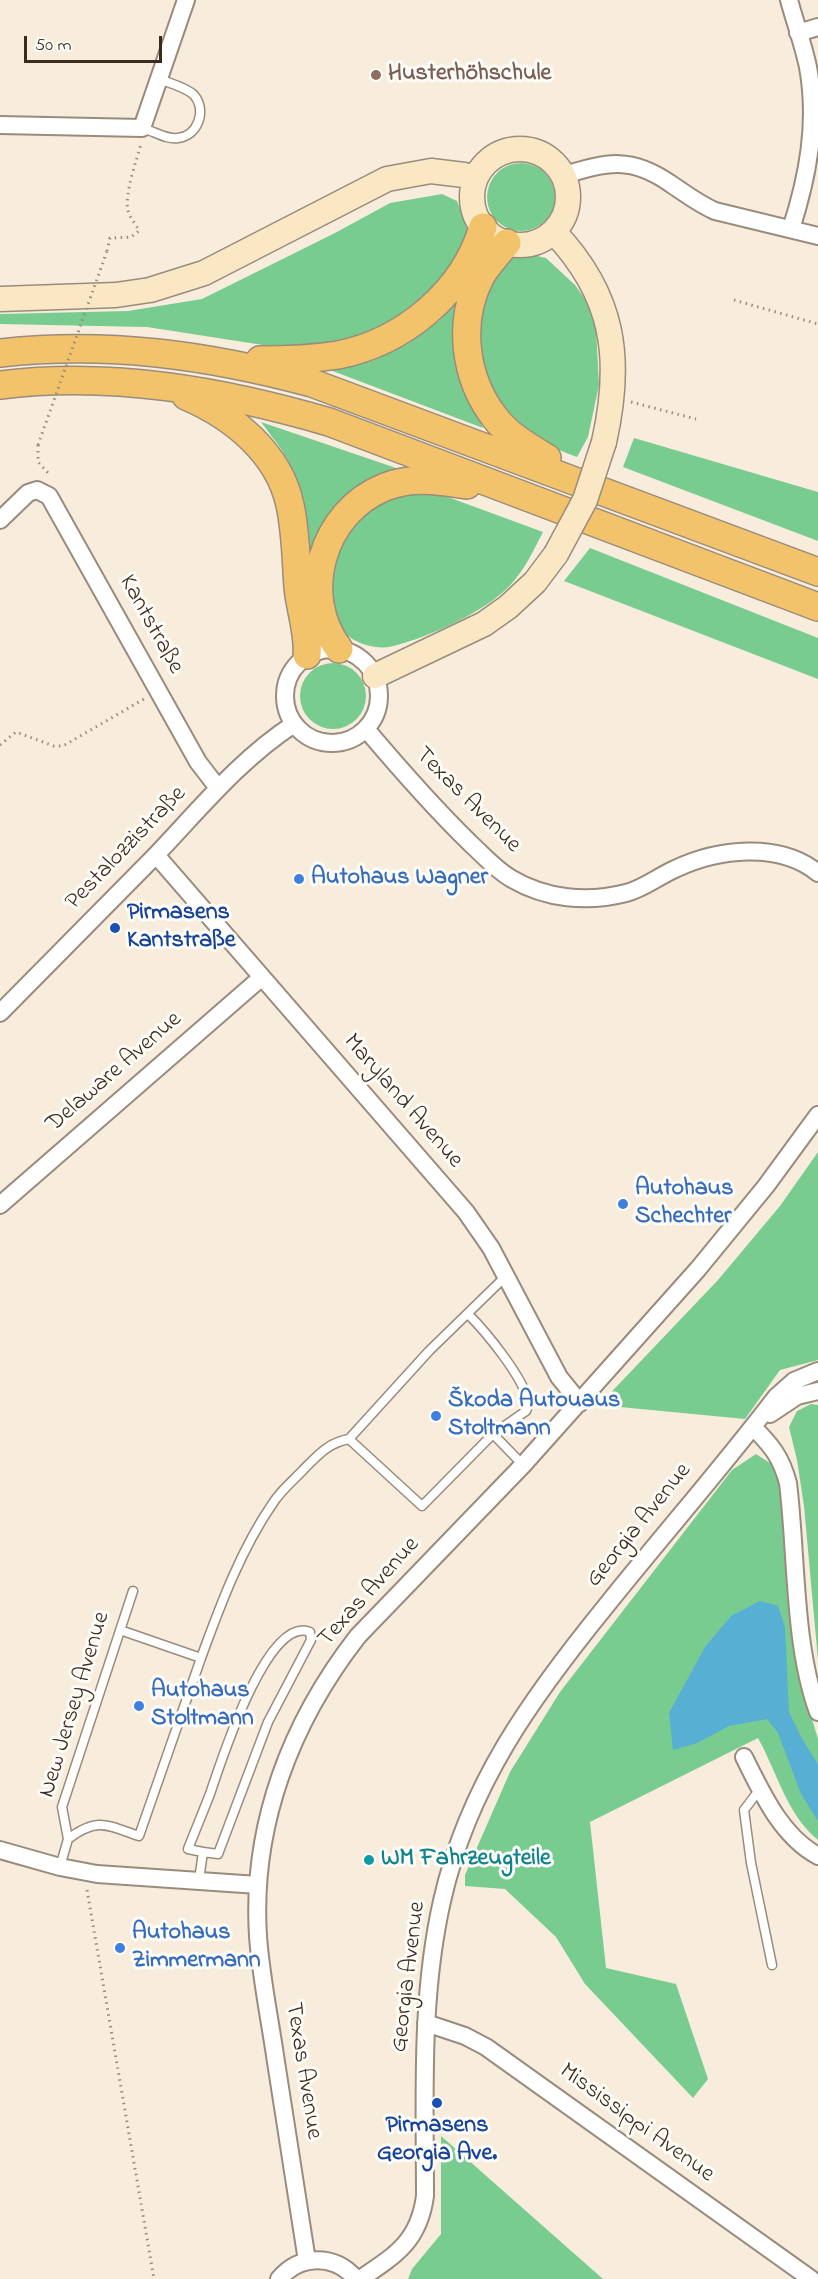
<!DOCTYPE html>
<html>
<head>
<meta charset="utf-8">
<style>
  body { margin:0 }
  #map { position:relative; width:818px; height:2279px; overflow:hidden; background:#f8eddc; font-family:"Indie Flower",sans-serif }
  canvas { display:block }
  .scale { position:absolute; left:24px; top:36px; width:138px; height:27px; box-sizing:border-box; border:3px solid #3b2a1e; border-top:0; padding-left:8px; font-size:18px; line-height:21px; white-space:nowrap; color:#3b2a1e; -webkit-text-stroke:4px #fdfcf7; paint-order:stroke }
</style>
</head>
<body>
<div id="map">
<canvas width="818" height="2279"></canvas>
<div class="scale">50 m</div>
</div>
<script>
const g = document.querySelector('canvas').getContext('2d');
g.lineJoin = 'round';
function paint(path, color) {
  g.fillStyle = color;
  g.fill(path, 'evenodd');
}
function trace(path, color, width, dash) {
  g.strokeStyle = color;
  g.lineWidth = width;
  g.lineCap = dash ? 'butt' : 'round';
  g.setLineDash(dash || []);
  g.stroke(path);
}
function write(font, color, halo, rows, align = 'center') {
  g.font = font + ' "Indie Flower",sans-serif';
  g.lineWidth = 6;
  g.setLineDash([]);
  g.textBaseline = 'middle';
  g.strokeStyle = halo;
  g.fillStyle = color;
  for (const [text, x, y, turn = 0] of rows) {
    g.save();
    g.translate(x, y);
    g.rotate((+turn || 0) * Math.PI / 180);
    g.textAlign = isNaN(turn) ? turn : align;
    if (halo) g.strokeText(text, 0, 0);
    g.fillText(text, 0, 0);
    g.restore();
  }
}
const green = new Path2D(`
  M487 197a34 34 0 1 1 68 0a34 34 0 1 1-68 0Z
  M442,194l15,7 10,27 -5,30 -51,55 -73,32 -43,5 -148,-23 -147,-3v-10l128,-3 74,-12 133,-66 55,-30z
  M524,253l22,5 29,27 16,22 5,21 3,57 -11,52 -11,20c-28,-10 -57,-25 -76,-49 -27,-35 -28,-94 -8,-131 1,-4 3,-10 6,-12 6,-6 18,-9 25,-12z
  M465,286l-12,42 4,37 26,63 -153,-58 44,-10 65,-39z
  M261,422l138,47 -63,39 -14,18 -14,51c-2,-42 -1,-88 -25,-125 -7,-11 -15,-20 -22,-30z
  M634,438l184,54v49l-195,-74z
  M437,493l106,39c-11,21 -21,44 -40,60 -25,23 -81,48 -114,55 -13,2 -33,-3 -43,-13 -20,-20 -18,-66 -5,-90 9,-15 23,-30 38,-39 18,-11 38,-11 58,-12z
  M590,548l228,90v41l-254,-98z
  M300 696a33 33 0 1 1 66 0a33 33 0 1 1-66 0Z
  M818,1152v208l-38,10 -35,49 -146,-14 119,-125 62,-74z
  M811,1404l7,1v255l-14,-154 -7,-46 -8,-33 8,-16z
  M756,1454l14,9 10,19 27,220 11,37v101c-31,-25 -41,-68 -60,-102l-168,84 16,146 70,16 32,95 -15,19 -108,-114 -29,-47 -51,-48 -40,-3v-11l45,-103 50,-80 172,-222z
  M441,2136l162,143h-195l4,-10 29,-35z`);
const water = new Path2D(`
  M760,1601l18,5 7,21 4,85 13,27 16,25v57l-17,-27 -23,-61 -11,-14 -38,7 -32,17 -24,7 -4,-37 36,-66 26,-31z`);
const path = new Path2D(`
  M107,251l3,-13 21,-1 8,-6c-3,-7 -10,-14 -11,-21 -4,-15 9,-51 13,-66
  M734,300l84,24
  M631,402l65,17
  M38,445v17l12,13
  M0,745l16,-13 38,14h9l81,-47
  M87,1890l67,389`);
const service = new Path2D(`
  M142,128c12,3 24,12 36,10 20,-2 29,-28 16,-43 -8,-8 -25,-12 -35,-16
  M506,1276l-77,75 -80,88 73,67 71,-72 30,31
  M468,1314c19,19 55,63 61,89l-3,8 -33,23
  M201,1658c19,-52 40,-109 72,-155 8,-13 21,-23 31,-34 15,-15 24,-26 45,-30
  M760,1789l-16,21 7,53 21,102
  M68,1839c30,-22 38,-14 71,-3l62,-178 -81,-28
  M60,1867l8,-28 -6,-32 71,-216
  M199,1880l4,-28 15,2 50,-132 43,-82 -1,-8c-43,-18 -90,133 -100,162 -7,18 -15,37 -22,55l15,3`);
const minor = new Path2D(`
  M789,0c6,22 14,44 19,67 10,56 0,109 -17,162
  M798,33l20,-6
  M0,125l142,3 44,-128
  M564,175c44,-13 67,-19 107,9 15,10 28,20 44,27l103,25
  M0,520l28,-27 9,-3 12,6 149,266 20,26
  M285 696a47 47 0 1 1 94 0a47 47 0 1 1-94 0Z
  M366,729c33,39 67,78 104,114 13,12 26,27 42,36 34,20 75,24 114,14 17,-4 33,-17 49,-24 42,-20 104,-28 143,4
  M156,855l310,357 25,36 68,129 21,26
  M0,1013c51,-52 103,-104 155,-157 44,-46 85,-97 139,-132
  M0,1205l262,-228
  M770,1414l27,-18 21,-5
  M753,1427c19,19 28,30 35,56 9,73 5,160 30,229
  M744,1757c18,36 37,79 74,99
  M0,1850l60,17 37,7 161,11
  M426,2023l39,13 21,11 325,232
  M307,2261c-10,-66 -21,-133 -31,-199 -6,-42 -15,-84 -18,-126 -7,-111 33,-214 100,-300l165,-171 175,-196 68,-83 52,-71
  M279,2279c21,-25 56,-25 77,0
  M360,2279c36,-24 59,-38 65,-83 0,-98 -5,-198 17,-295 26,-116 90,-204 164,-295 56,-70 115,-137 170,-209l18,-16 24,-10`);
const secondary = new Path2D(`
  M472 197a48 48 0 1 1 96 0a48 48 0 1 1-96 0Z
  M554,232c60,63 69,126 50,210
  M0,299l116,-4 34,-5 54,-17 183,-94 44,-8 33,4 11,4
  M375,676l109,-52 24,-17 27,-25 21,-28`);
const trunk = new Path2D(`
  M507,243c-9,10 -19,21 -26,33 -24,45 -17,103 15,143 13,17 33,28 51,39
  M0,353c107,-12 208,2 312,30l506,189
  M260,360c26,0 52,-1 78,-5 66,-13 126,-63 145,-128
  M0,385c111,-14 223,6 329,37l489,185
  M186,396c47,20 93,57 104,109 6,27 6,55 8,82 2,23 11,46 9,68
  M339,649c-41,-54 -17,-137 46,-162 28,-11 54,-6 82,-2`);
const pathBridge = new Path2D(`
  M38,445l69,-194`);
const secondaryBridge = new Path2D(`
  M556,554l29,-54 19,-58`);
const markers = [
  [376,75,6,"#8d6e63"],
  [299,879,6,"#3f7fe0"],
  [115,928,6,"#1a4fb4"],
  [623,1204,6,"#3f7fe0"],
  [436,1416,6,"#3f7fe0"],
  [139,1706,6,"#3f7fe0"],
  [369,1860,6,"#0f9aa8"],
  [120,1948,6,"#3f7fe0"],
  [437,2103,6,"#1a4fb4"]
];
const educationNames = [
  ["Husterhöhschule",388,75]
];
const streetNames = [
  ["Kantstraße",150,625,61],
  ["Texas Avenue",467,801,45],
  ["Pestalozzistraße",127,849,-46],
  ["Delaware Avenue",115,1073,-41],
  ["Maryland Avenue",402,1102,49],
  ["Georgia Avenue",640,1526,-51],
  ["Texas Avenue",370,1593,-48],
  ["New Jersey Avenue",76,1705,-73],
  ["Georgia Avenue",410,1977,-83],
  ["Texas Avenue",302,2071,81],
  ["Mississippi Avenue",636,2124,36]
];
const shopNames = [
  ["Autohaus Wagner",311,879],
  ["Autohaus",635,1190],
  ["Schechter",635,1218],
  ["Škoda Autouaus",448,1402],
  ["Stoltmann",448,1430],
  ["Autohaus",151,1692],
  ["Stoltmann",151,1720],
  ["Autohaus",132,1934],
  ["Zimmermann",132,1962]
];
const transitNames = [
  ["Pirmasens",127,914],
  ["Kantstraße",127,942],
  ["Pirmasens",437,2127,"center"],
  ["Georgia Ave.",437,2155,"center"]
];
const cultureNames = [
  ["WM Fahrzeugteile",381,1860]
];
paint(green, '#78cc90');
paint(water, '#58afd4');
trace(service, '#9a8c7d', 11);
trace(minor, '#9a8c7d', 20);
trace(secondary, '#9a8c7d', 27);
trace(trunk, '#9a8c7d', 30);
trace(path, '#9a8c7d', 3, [1.5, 4.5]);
trace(service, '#fff', 8);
trace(minor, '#fff', 16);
trace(secondary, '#fae7c3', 24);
trace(trunk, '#f2c36a', 27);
trace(secondaryBridge, '#9a8c7d', 27, []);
trace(pathBridge, '#9a8c7d', 3, [1.5, 4.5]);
trace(secondaryBridge, '#fae7c3', 24);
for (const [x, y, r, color] of markers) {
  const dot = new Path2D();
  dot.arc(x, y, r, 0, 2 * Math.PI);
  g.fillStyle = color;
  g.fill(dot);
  trace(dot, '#fdfcf7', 2);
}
write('bold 24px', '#785e54', '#fdfcf7', educationNames, 'left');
write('24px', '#3b2a1e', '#fdfcf7', streetNames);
write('bold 24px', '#366cbe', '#fdfcf7', shopNames, 'left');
write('bold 24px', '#164399', '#fdfcf7', transitNames, 'left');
write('bold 24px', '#0d838f', '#fdfcf7', cultureNames, 'left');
</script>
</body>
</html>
